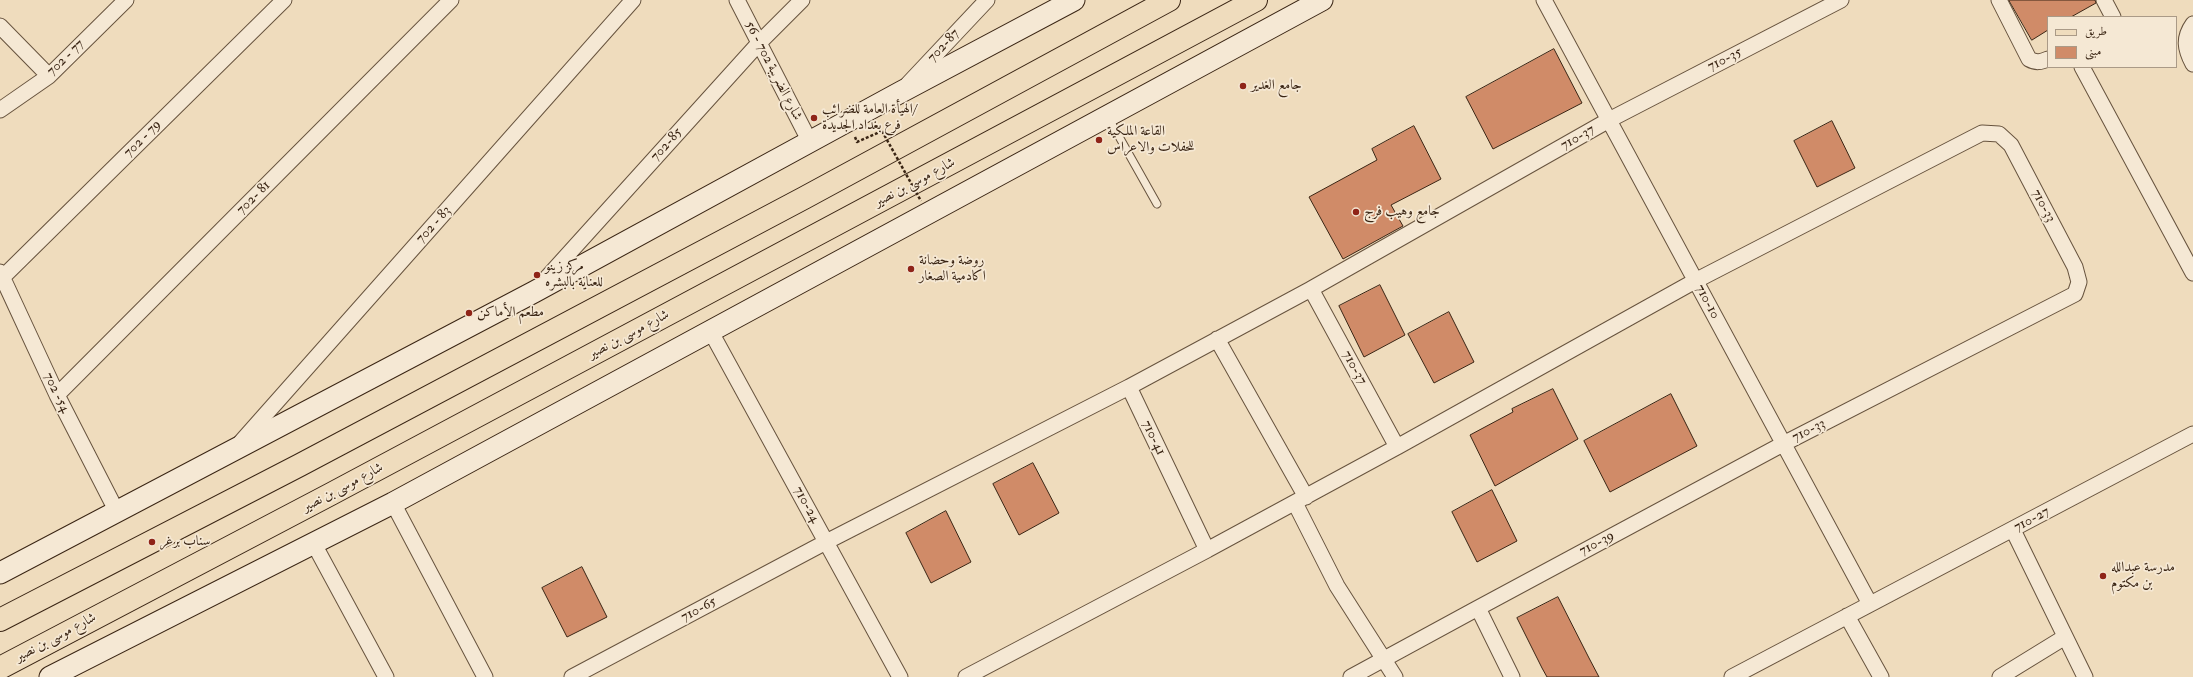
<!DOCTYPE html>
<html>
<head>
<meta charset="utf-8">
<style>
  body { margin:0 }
  #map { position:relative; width:2193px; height:677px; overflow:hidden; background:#efdcbd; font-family:"IM FELL Double Pica",Amiri,serif }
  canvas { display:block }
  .legend { position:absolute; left:2047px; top:16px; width:130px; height:52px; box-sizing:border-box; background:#f5e8d4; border:1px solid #aa9a87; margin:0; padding:5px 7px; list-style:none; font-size:12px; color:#3a2514 }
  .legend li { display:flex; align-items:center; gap:8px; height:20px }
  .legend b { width:20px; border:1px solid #aa9a87 }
</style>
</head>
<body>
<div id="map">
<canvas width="2193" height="677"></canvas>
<ul class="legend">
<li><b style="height:5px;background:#efdcbd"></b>طريق</li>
<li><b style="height:11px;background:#d08b68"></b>مبنى</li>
</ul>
</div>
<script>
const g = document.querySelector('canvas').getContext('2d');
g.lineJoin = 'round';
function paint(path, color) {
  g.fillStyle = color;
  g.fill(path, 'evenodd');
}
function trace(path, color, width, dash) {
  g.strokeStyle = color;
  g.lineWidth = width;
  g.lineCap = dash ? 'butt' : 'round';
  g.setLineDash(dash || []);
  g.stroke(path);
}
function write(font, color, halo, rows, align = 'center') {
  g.font = font + ' "IM FELL Double Pica",Amiri,serif';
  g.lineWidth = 3.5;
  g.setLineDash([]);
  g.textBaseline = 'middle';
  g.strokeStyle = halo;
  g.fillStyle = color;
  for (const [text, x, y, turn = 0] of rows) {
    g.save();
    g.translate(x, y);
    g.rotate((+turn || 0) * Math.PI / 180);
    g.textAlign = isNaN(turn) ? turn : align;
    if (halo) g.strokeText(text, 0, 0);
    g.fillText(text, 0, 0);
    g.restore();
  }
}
const building = new Path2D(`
  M2009,0h86l1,3 -25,14h-23v13l-16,10z
  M1554,49l28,54 -89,46 -27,-52z
  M1832,121l23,47 -38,19 -23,-46z
  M1414,126l27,53 -50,26 12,21 -60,33 -34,-62 68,-37 -5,-11z
  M1380,285l25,50 -41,22 -25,-51z
  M1449,312l25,50 -40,21 -26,-49z
  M1553,389l25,50 -83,47 -25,-51 43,-23 -1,-3z
  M1671,394l26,52 -87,46 -26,-51z
  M1033,463l26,50 -40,22 -26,-51z
  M1492,490l25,51 -40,21 -25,-50z
  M946,511l25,51 -40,21 -25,-50z
  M582,567l25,50 -40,20 -25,-49z
  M1558,597l31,61 10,19h-52l-5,-9 -25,-50z`);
const path = new Path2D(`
  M855,137l2,5 25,-11`);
const lane = new Path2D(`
  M1108,117l49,87`);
const street = new Path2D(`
  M737,0l73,142
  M1544,0l326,604
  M1999,0l30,59c7,4 12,3 19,0
  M2104,0l9,17
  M2193,24c-10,14 -8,25 0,40
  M0,26l49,50
  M2082,67l111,206
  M908,84l79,-84
  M0,110l49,-34 77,-76
  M0,272l57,123 60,117
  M3,277l281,-277
  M543,282l216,-239 43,-43
  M711,332l189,345
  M1217,339l89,158
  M1129,387l182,-98
  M57,395l394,-395
  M241,442l392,-442
  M393,503l92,174
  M1295,503l42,83 58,91
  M2013,530l72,147
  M314,544l72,133
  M1207,550l190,-103
  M1847,616l34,61
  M572,677l254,-135 303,-155 78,163 -241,127
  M1351,677l127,-69
  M1512,677l-34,-69 305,-164 292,-150 4,-12 -4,-15 -64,-122 -12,-11 -17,-1 -287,148 -298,166 -86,-158 298,-169 232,-120
  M1732,677l461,-243
  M2000,677l65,-40`);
const secondary = new Path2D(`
  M0,573l534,-281 367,-200 173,-92
  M50,677l343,-174 929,-503`);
const primary = new Path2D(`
  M0,620l300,-155 504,-267 365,-198
  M0,668l331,-174 925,-494`);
const pathBridge = new Path2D(`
  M882,131l39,70`);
const markers = [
  [1243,86,4,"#8f2418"],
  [814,118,4,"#8f2418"],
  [1099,140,4,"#8f2418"],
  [1356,212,4,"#8f2418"],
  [911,269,4,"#8f2418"],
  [537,275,4,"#8f2418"],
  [469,313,4,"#8f2418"],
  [152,542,4,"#8f2418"],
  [2103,576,4,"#8f2418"]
];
const streetNames = [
  ["702-87",944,46,-47],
  ["702 - 77",66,58,-44],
  ["710-35",1725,60,-27],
  ["شارع الضريبة 702 - 56",773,71,63],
  ["710-37",1578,138,-30],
  ["702 - 79",143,139,-45],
  ["702-85",667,145,-48],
  ["شارع موسى بن نصير",915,183,-28],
  ["702- 81",254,198,-45],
  ["710-33",2043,206,62],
  ["702 - 83",434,225,-48],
  ["710-10",1707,302,62],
  ["شارع موسى بن نصير",629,335,-28],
  ["710-37",1354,368,61],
  ["702 -54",56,393,64],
  ["710-33",1809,431,-27],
  ["710-41",1153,438,64],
  ["شارع موسى بن نصير",343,488,-28],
  ["710-24",806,505,61],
  ["710-27",2032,520,-28],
  ["710-39",1597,544,-28],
  ["710-65",699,610,-28],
  ["شارع موسى بن نصير",56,638,-28]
];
const poiNames = [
  ["جامع الغدير",1251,86],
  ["الهيأة العامة للضرائب/",822,110],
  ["فرع بغداد الجديدة",822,126],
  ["القاعة الملكية",1107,132],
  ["للحفلات والاعراس",1107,148],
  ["جامع وهيب فرج",1364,212],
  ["روضة وحضانة",919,261],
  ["اكادمية الصغار",919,277],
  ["مركز زينو",545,267],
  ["للعناية بالبشره",545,283],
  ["مطعم الأماكن",477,313],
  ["سناب برغر",160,542],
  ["مدرسة عبدالله",2111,568],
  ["بن مكتوم",2111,584]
];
paint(building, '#d08b68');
trace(building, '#3a2514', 1);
trace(lane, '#67533e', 9);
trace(street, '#67533e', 17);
trace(secondary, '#3a2514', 23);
trace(primary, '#3a2514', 24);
trace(path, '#3a2514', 2.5, [3, 2]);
trace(lane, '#f5e8d4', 7);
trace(street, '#f5e8d4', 15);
trace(secondary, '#f5e8d4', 21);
trace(primary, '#efdcbd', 22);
trace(pathBridge, '#3a2514', 2.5, [3, 2]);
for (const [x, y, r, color] of markers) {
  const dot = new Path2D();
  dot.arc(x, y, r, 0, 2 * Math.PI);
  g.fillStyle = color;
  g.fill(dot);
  trace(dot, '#f5e8d4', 1.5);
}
write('14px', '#3a2514', '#f5e8d4', streetNames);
write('14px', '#3a2514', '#f5e8d4', poiNames, 'left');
</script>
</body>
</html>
